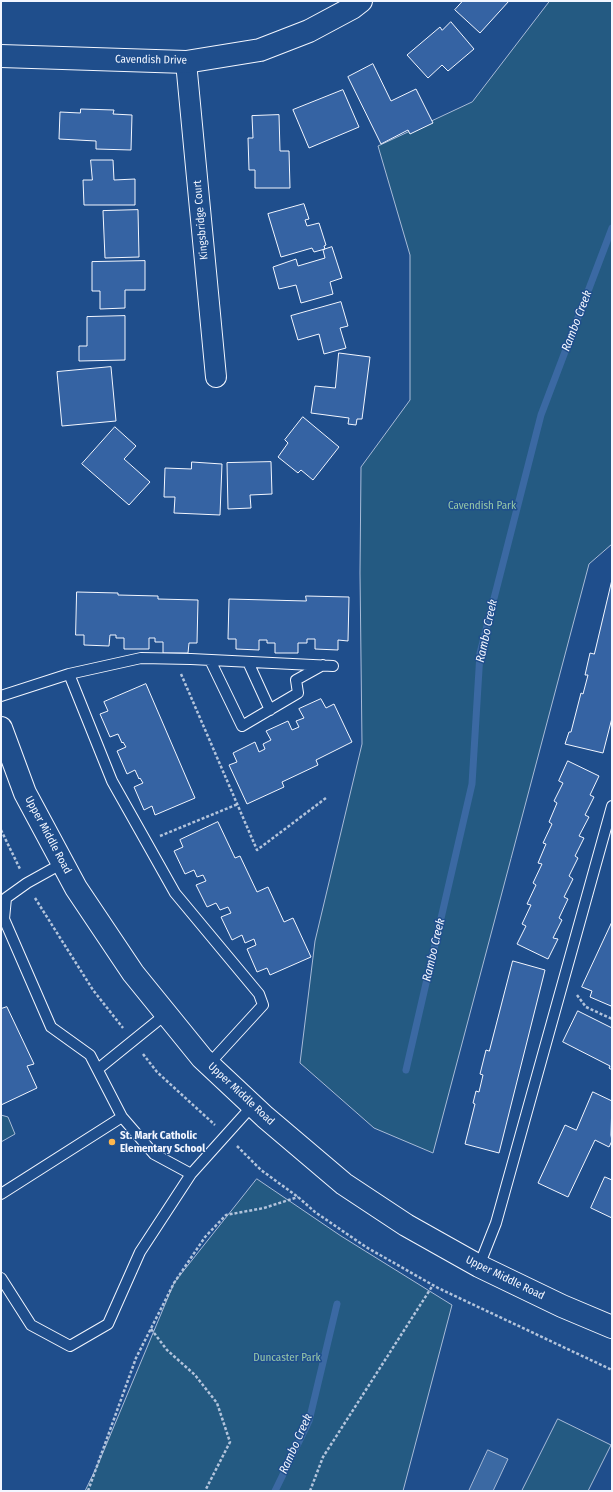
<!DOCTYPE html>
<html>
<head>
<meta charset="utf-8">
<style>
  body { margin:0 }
  #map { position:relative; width:613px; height:1492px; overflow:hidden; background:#1f4e8c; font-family:"Fira Sans Condensed",sans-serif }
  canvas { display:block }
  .frame { position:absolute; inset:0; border:2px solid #f2f6ff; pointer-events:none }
</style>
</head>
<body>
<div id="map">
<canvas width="613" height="1492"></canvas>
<div class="frame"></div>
</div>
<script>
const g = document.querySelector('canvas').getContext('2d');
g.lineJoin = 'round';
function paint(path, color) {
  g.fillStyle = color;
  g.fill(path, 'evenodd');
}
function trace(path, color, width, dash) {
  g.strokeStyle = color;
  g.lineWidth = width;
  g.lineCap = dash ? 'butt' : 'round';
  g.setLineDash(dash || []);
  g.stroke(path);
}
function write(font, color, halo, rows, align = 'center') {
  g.font = font + ' "Fira Sans Condensed",sans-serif';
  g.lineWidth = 3;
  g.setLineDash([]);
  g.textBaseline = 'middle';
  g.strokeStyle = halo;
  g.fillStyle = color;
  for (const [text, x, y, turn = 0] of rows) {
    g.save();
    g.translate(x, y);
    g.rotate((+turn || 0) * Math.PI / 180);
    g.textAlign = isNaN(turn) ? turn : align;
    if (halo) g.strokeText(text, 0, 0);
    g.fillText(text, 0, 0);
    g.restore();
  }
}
const green = new Path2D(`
  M550,1h62v543l-23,20 -156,589 -59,-25 -74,-65 15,-122 47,-197 -2,-171 1,-106 49,-67v-145l-32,-109 94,-44z
  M1,1115l7,2 7,17 -14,8z
  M257,1179l84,57 111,69 -49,186h-318l14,-29 75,-179z
  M558,1419l53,26 -23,46h-66z`);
const water = new Path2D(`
  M488,1450l20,9 -15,32h-24z`);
const stream = new Path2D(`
  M406,1070l66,-286 8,-131 61,-238 71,-187
  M275,1491l34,-70 28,-117`);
const building = new Path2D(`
  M463,1h46l-29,32 -25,-23z
  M451,22l23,27 -26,22 -6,-6 -14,13 -21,-23 33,-28 2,3z
  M373,64l18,37 25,-12 17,34 -23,11 -2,-4 -27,14 -33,-67z
  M343,90l16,37 -50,21 -16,-38z
  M81,109l33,1 -1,4 19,1 -1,35 -35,-1v-8l-37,-2 1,-27 20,1z
  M279,115l1,36h9l1,37h-35v-18h-6l-1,-32h5l-1,-22z
  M91,160h22l1,20 21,-1v26h-51l-1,-25h9z
  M304,204l5,15 -4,1 2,6 12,-3 7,22 -2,1 1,3 -11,3 -2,-4 -31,9 -13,-43z
  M138,210l1,47 -34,1 -2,-47z
  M332,247l10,31 -12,4 3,12 -32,9 -5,-18 -17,4 -6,-22 23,-8 2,7 27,-8 -2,-8z
  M145,261v29h-20v18l-25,1v-18h-8v-29z
  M341,302l7,24 -8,2 6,20 -22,6 -5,-20 -21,6 -7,-24z
  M125,316v44l-46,1v-15h8v-29z
  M339,353l31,4 -8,62h-5l-1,6 -8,-1 1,-6 -38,-5 4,-27 20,2z
  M111,367l5,54 -54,5 -5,-54z
  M303,417l36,30 -26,33 -12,-10 -3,3 -20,-16 10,-14 -3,-3z
  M115,427l21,19 -12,13 26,23 -21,23 -47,-41z
  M192,462l30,2 -2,51 -46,-2 1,-16h-11l1,-29 26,1z
  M271,462l1,32 -22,1 1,13 -23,1 -1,-46z
  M612,580v138l-9,35 -38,-9 4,-12h2l10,-39 2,1 5,-19h-3l5,-22 4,1z
  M77,592l41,1v2l40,1v3l40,1 -1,43h-8l-1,10h-25v-11h-8v-4h-6v11h-25v-11h-8v-3h-6l-1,11 -25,-1v-10h-8z
  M306,596l43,1 -1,44 -10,-1v10l-23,-1v-10h-8v4h-9v10h-23v-10h-8v-3h-8v10l-23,-1v-10h-8l1,-40 77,2z
  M146,684l49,114 -40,17 -3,-9 -8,4 -10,-23 9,-4 -3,-5 -1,1 -4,-9 -8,4 -10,-23 9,-4 -3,-5 -1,1 -4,-9 -8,3 -10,-23 8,-3 -4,-9z
  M321,699l5,9 8,-4 18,38 -36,18 2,5 -36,17 2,5 -37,17 -18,-39 8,-3 -4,-9 22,-11 4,10 6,-3 -2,-5 8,-4 -5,-9 22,-10 4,9 7,-3 -3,-6 8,-3 -5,-9z
  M568,761l31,15 -9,19 4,2 -9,18 4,2 -10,19 5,2 -9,18 3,2 -9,18 4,3 -9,18 4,2 -9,19 3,2 -9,18 5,1 -10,20 -31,-15 9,-18 -4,-2 9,-19 -4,-1 9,-19 -3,-2 9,-19 -4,-1 8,-19 -3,-1 9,-19 -3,-2 8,-19 -3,-2 9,-18 -4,-2z
  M218,822l17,36 5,-2 17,36 11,-5 16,35 9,-4 18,39 -41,18 -3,-7 -10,4 -10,-23 9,-4 -2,-6 -9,4 -3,-8 -10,5 -11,-23 10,-4 -3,-6 -8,3 -4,-7 -9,4 -11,-22 10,-4 -3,-6 -6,2 -3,-7 -9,4 -11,-23 9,-4 -3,-7z
  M612,922v81l-1,3 -21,-9 2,-6 -10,-4z
  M513,961l32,9 -46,183 -34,-9 10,-40 -2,-1 3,-12 3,1 4,-17 -3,-1 6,-24 3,1z
  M7,1007l27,57 -7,2 10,22 -36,17v-96z
  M578,1011l34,17v42l-3,-2 1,-2 -47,-24z
  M593,1092l19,9 -1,34 1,6 -3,6 -14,-7 -27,57 -30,-14 27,-58 11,5z
  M605,1177l7,3v38l-21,-10z`);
const path = new Path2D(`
  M181,674l76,176 69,-52
  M1,830l19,39
  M160,836l78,-32
  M35,898l58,92 30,38
  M577,995l9,12 26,12
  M143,1054l14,18 58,53
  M237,1146l24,24 37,27 17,15 51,35 72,41 174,82
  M151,1329l16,21 28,25 22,28 13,39 -24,47v2
  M88,1491l48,-133 38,-75 31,-46 21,-22 38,-7 34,-11
  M310,1491l13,-34 110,-172`);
const lane = new Path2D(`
  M210,660l32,66 56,-33 -2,-13 27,-15
  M248,662l22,48
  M69,674l43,107 63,112 84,101 4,11 -54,59
  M1,696l68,-22 72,-16 50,1 142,7
  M63,863l-36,20 -21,15 -2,21 47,108 39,28 32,62 32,37 37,20
  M98,1069l68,-55
  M1,1194l121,-77
  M479,1266l17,-43 116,-417
  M1,1278l30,47 39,21 38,-22 32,-72 51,-78 62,-69`);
const street = new Path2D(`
  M186,62l30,315`);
const secondary = new Path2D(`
  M1,56l185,6 74,-12 49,-19 43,-23 9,-7
  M1,728l24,65 51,95 57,85 69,85 63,59 79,67 62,41 73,41 83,40 50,21`);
const markers = [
  [112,1142,4,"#ffb74d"]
];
const streetNames = [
  ["Cavendish Drive",151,60,1],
  ["Kingsbridge Court",201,220,-95],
  ["Upper Middle Road",48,835,62],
  ["Upper Middle Road",241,1094,43],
  ["Upper Middle Road",505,1278,26]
];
const parkNames = [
  ["Cavendish Park",482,506],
  ["Duncaster Park",287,1358]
];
const poiNames = [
  ["St. Mark Catholic",120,1136],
  ["Elementary School",120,1149]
];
const waterNames = [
  ["Rambo Creek",577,321,-69],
  ["Rambo Creek",487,631,-78],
  ["Rambo Creek",434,950,-77],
  ["Rambo Creek",296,1444,-66]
];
paint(green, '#245a82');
trace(green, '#a8bbd7', 1);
paint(water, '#3b69a3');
trace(water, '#a8bbd7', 1);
trace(stream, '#3b69a3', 7);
paint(building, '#3563a3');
trace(building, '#f2f6ff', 1);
trace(lane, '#f2f6ff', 12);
trace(street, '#f2f6ff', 22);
trace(secondary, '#f2f6ff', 24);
trace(path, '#b3c4dc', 2.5, [3, 2]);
trace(lane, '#1f4e8c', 10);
trace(street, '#1f4e8c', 20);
trace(secondary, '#1f4e8c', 22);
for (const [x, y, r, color] of markers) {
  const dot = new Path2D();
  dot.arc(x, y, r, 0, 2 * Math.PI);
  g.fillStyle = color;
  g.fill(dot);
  trace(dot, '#1f4e8c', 1.5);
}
write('11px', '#f2f6ff', '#1f4e8c', streetNames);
write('11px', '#97c8a6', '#1f4e8c', parkNames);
write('bold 11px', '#f2f6ff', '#1f4e8c', poiNames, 'left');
write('italic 12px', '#f2f6ff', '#1f4e8c', waterNames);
</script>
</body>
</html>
